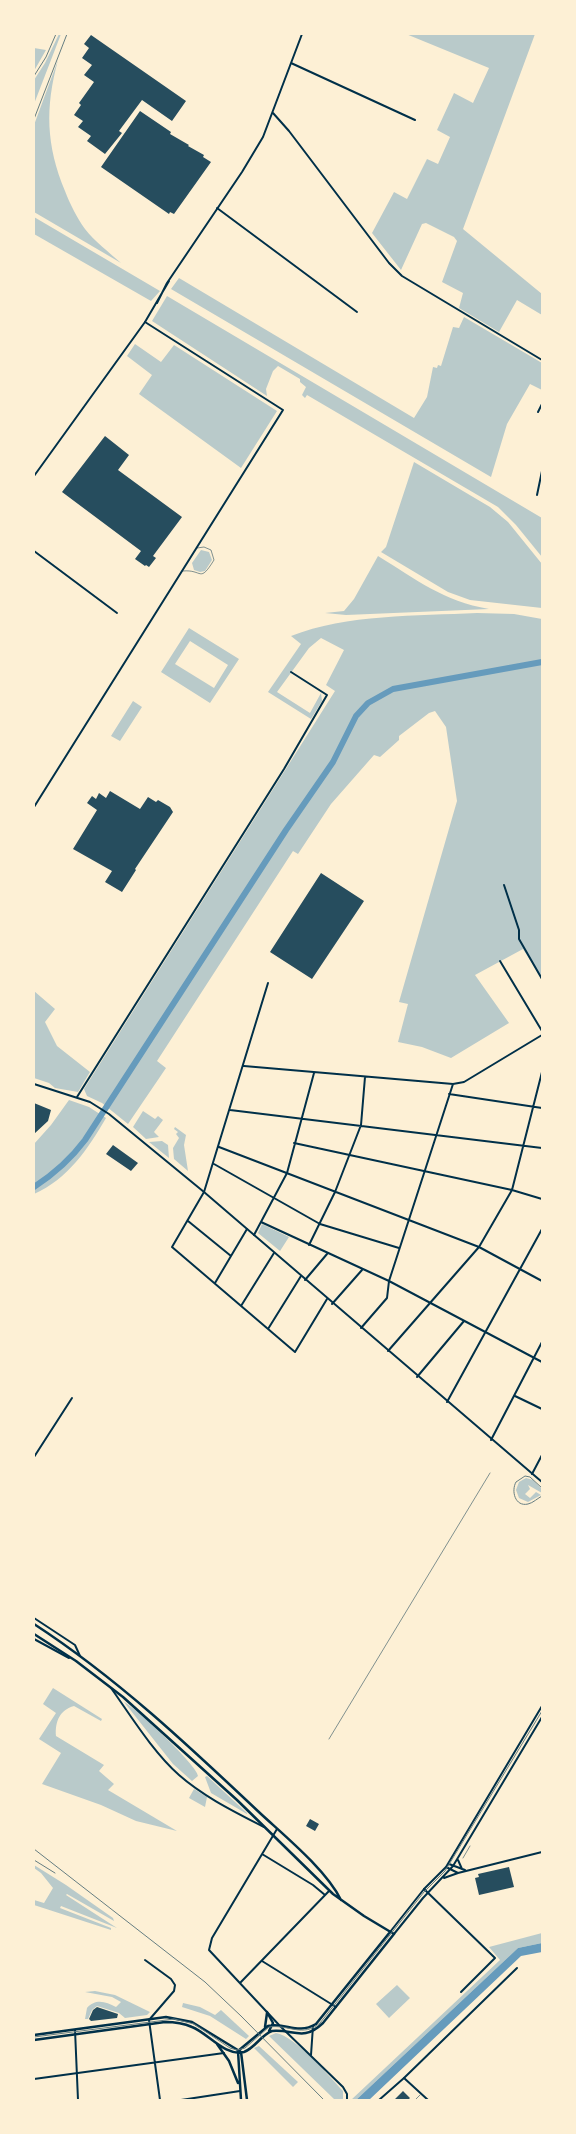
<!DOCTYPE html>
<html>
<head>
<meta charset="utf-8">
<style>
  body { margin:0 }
  #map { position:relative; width:576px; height:2134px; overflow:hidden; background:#fdf0d5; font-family:"Roboto Condensed",sans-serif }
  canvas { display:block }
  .frame { position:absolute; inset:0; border:35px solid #fdf0d5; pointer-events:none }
</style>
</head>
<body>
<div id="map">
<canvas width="576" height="2134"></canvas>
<div class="frame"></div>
</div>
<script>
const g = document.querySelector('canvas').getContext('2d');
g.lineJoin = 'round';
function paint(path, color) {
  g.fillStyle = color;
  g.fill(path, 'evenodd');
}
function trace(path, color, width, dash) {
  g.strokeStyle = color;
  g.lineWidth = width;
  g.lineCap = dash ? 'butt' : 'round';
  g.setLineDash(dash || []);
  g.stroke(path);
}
const green = new Path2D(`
  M59,34h2l-27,70v-24l11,-17z
  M406,34h129l-72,195 79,65v21l-25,-15 -18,32 -40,-24 4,-15 -21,-11 15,-41 -3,-4 -28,-14 -4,1 -21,46 -29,-37 22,-41 13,7 20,-40 11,5 12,-27 -13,-7 17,-37 19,10 16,-35z
  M34,48l12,2 -12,21z
  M58,60c-13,48 -12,85 7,131 5,13 12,27 20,38 10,13 24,23 36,34l-87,-51v-87z
  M34,217l126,74 -9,10 -117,-67z
  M179,278l235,140 13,-21 6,-30 4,1 1,-3 3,1 12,-39 6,1 5,-11 78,46v27l-12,-6 -23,40 -16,53 -320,-188z
  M167,296l375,222v39l-26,-32 -18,-18 -191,-112 -2,3 -3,-3 4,-8 -6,-5v-3l-22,-13 -5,5 -7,18 1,7 -115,-75z
  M135,344l26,18 13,-17 103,66 -36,57 -102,-74 13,-19 -25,-19z
  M414,462l76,45 18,15 34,42v44l-72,-8 -22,-8 -67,-40 5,-5z
  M201,550l8,2 3,8 -7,11 -5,1 -6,-2 -2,-7z
  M378,556c39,24 65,45 111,53l-143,6 -21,-2 19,-2 10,-12z
  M477,613l37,1 28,5v360l-19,-30 -48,26 34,48 -58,35 -29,-11 -24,-5 10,-38 -9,-2 58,-201 -11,-74 -11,-16 -6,2 -30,23v4l-19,17 -6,-2 -43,49 -33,50 -5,-3 -136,210 9,7 -38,56 -26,-21 -15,-7 -3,-7 251,-398 -9,-6 18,-35 -23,-12 -12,10 -32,44 33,21 11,-20 1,8 -11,18 -43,-27 33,-48 -10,-8c56,-22 126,-20 186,-23z
  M189,628l50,31 -29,44 -49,-31zM190,641l38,24 -14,23 -39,-24z
  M133,701l9,6 -22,34 -9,-5z
  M34,991l21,18 -10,13 12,24 33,26 -12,20 -23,-4 -6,-5 -15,-5z
  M69,1100l20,7 17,11c-18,31 -38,61 -72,76v-50l17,-19z
  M143,1111l12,8 3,-3 5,4 -9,12 5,5 -13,2 -13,-12z
  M175,1127l11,8 -2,10 4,26 -14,-12 -1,-11 6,-10 -3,-4 2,-2 -4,-3z
  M162,1141l6,4 1,13 -20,-16z
  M262,1224l27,13 -9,14 -22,-18z
  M526,1478l7,2 9,9v4l-14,-8 2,4 -5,5 5,4 6,-6 5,3 -13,7 -9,-4 -3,-8 3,-8z
  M53,1688l49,31 -1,2 -27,-15c-14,4 -19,15 -18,30l48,29 -5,6 15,13 -6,6 69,41 -41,-10 -35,-16 -59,-21 19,-31 -22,-14 17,-26 -13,-9z
  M124,1702c11,5 74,64 74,74l-6,5 -19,-17z
  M207,1776l40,37v1l-36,-21 -6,-16z
  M194,1789l13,8 -2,10 -16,-9z
  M34,1865l32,20 47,33 1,3 -47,-27 -1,1 51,33 -56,-22 -1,2 51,20v2l-77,-25v-5l10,3 9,-15 -12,-15 -7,-5z
  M542,1933v10l-24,5 -162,152h-5l149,-140 -11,-13z
  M397,1985l13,13 -21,20 -13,-14z
  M95,1991l20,4 35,17 -3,3 -22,3 -6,-5 -22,-7 -5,4 -4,9h-3l2,-11c9,-10 19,-6 29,-1l5,-5 -9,-5 -27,-5z
  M183,2003l17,4 15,8 6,-5 28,26 -3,3 -36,-23 -28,-9z
  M276,2033c19,3 53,43 67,58v9h-8l-66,-64z
  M259,2046l39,36 -5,5 -39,-39z`);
const water = new Path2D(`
  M542,1943v9l-21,4 -152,144h-13l162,-152z`);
const river = new Path2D(`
  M34,1187c20,-13 36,-27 51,-47l201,-310 47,-68 23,-46 12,-13 25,-14 149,-27`);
const building = new Path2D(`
  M91,35l95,66 -14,20 -30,-21 -23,31 3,2 -17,21 -18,-13 4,-5 -13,-9 5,-6 -9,-6 7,-10 -2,-2 15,-21 -10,-7 8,-10 -10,-7 7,-10 -5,-4z
  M140,111l31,21 -1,2 19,11 -1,1 16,9 -1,2 8,5 -37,52 -4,-2 -1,2 -68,-47z
  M105,436l24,19 -11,15 64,47 -29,39 3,2 -7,9 -3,-2 -1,1 -10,-7 6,-8 -79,-59z
  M110,791l30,18 8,-12 8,5 2,-2 12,7 3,5 -38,57 1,1 -14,22 -17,-10 7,-11 -39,-22 24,-39 -10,-7 5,-7 4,3 3,-6 7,5z
  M321,873l43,28 -52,78 -42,-27z
  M34,1103l17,7 -3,11 -14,13z
  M113,1145l25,18 -7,8 -25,-17z
  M310,1819l9,5 -4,7 -9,-5z
  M509,1867l5,20 -35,8 -4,-17 4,-1 -1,-3z
  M97,2007l21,7 -1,4 -26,3 -2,-2 4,-9z
  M403,2091l7,7 -2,2h-14z`);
const path = new Path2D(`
  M463,1858l7,-12`);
const service = new Path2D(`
  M183,571c20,-2 16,13 31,-11l-3,-10 -7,-3 -7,1
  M329,1739l161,-266
  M415,2100l5,-5`);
const minor = new Path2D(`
  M291,63l124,57
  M273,113l16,18 100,132 13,13 140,84
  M217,208l140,104
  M157,303l10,-20 75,-111 21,-35 39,-103
  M538,412l4,-8
  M537,495l5,-24
  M34,551l83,62
  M34,807l249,-397 -138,-88 24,-41
  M504,885l15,45v9l23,40
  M500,961l42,70
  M268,983l-64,209 -32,55 123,105 32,-53
  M244,1066l209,18 11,-2 78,-47
  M449,1094l93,14
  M77,1097l207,-328 43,-74 -36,-23
  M230,1110l312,38
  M294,1143l218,47 30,9
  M219,1147l260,100 63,34
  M214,1164l106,60 79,24
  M188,1221l43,35
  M261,1222l128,59 153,81
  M254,1235l33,-62 27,-100
  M309,1245l26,-53 26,-67 4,-48
  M305,1280l22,-26
  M215,1283l32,-54
  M332,1304l30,-34
  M241,1306l33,-53
  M361,1328l26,-30 2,-17 64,-197
  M268,1329l33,-53
  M388,1351l91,-104 33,-57 30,-118
  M417,1377l47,-56
  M515,1396l27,13
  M447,1402l95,-173
  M491,1440l51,-98
  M34,1457l38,-59
  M532,1474l10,-19
  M34,1618l41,27 5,11
  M34,1639l35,19
  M111,1688c20,28 42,64 68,87 25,22 56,37 85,52
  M277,1829l-65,109 -3,12 71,76 63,61 4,7v6
  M262,1854l51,31 12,10
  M424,1889l71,69 -34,34
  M145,1960l26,19 4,6 -1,6 -25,29 11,80
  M262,1961l74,46
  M240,1983l89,-92
  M311,2055l2,-29
  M404,2078l113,-110
  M34,2079l190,-26
  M181,2100l59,-9`);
const tertiary = new Path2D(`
  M34,476l111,-154
  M34,1084l56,18 19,12 95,78 338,290
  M458,1860l4,9
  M449,1864l16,6
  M446,1867l12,6
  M444,1878l14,-5 84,-21
  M390,1932l34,-43 22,-22 96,-161
  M394,1934l29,-36 30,-32 89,-149
  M75,2030l3,70
  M379,2100l25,-22 24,22`);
const secondary = new Path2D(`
  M34,1624c83,54 155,122 227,190 25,23 65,56 80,86
  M34,1634l42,27 47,36 114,103 96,94 31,22 30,18 -71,89c-20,19 -29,6 -51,8 -11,4 -17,17 -28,21 -19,5 -36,-19 -52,-25 -9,-4 -18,-5 -27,-5l-131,18
  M267,2012l6,11 -4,8
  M265,2027l2,-14
  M34,2035l132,-18 26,5 49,30 6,48
  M217,2044l12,17 9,22
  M241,2100l-3,-49 30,-25c18,-4 29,9 48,-2l74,-92`);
const tram = new Path2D(`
  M542,1488l-12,-11 -5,-1 -9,6c-5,9 -1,25 12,22 5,-1 10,-6 14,-8
  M34,2037l140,-18 20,5 36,24 7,2 8,-2 24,-21c19,-3 34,11 51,-4l104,-131 21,-21 97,-160`);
const rail = new Path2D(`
  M34,76l12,-19 10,-23
  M34,119l33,-85
  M34,1849l171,133 36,34 83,84
  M34,1860l21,13`);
paint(green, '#b9caca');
paint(water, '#669bbc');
trace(river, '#669bbc', 6);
paint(building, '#264d5e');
trace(path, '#003049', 0.5);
trace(service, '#003049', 0.5);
trace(minor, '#003049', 2);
trace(tertiary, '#003049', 2);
trace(secondary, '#003049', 2.5);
trace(tram, '#657d81', 1);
trace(rail, '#657d81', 1);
</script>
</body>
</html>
